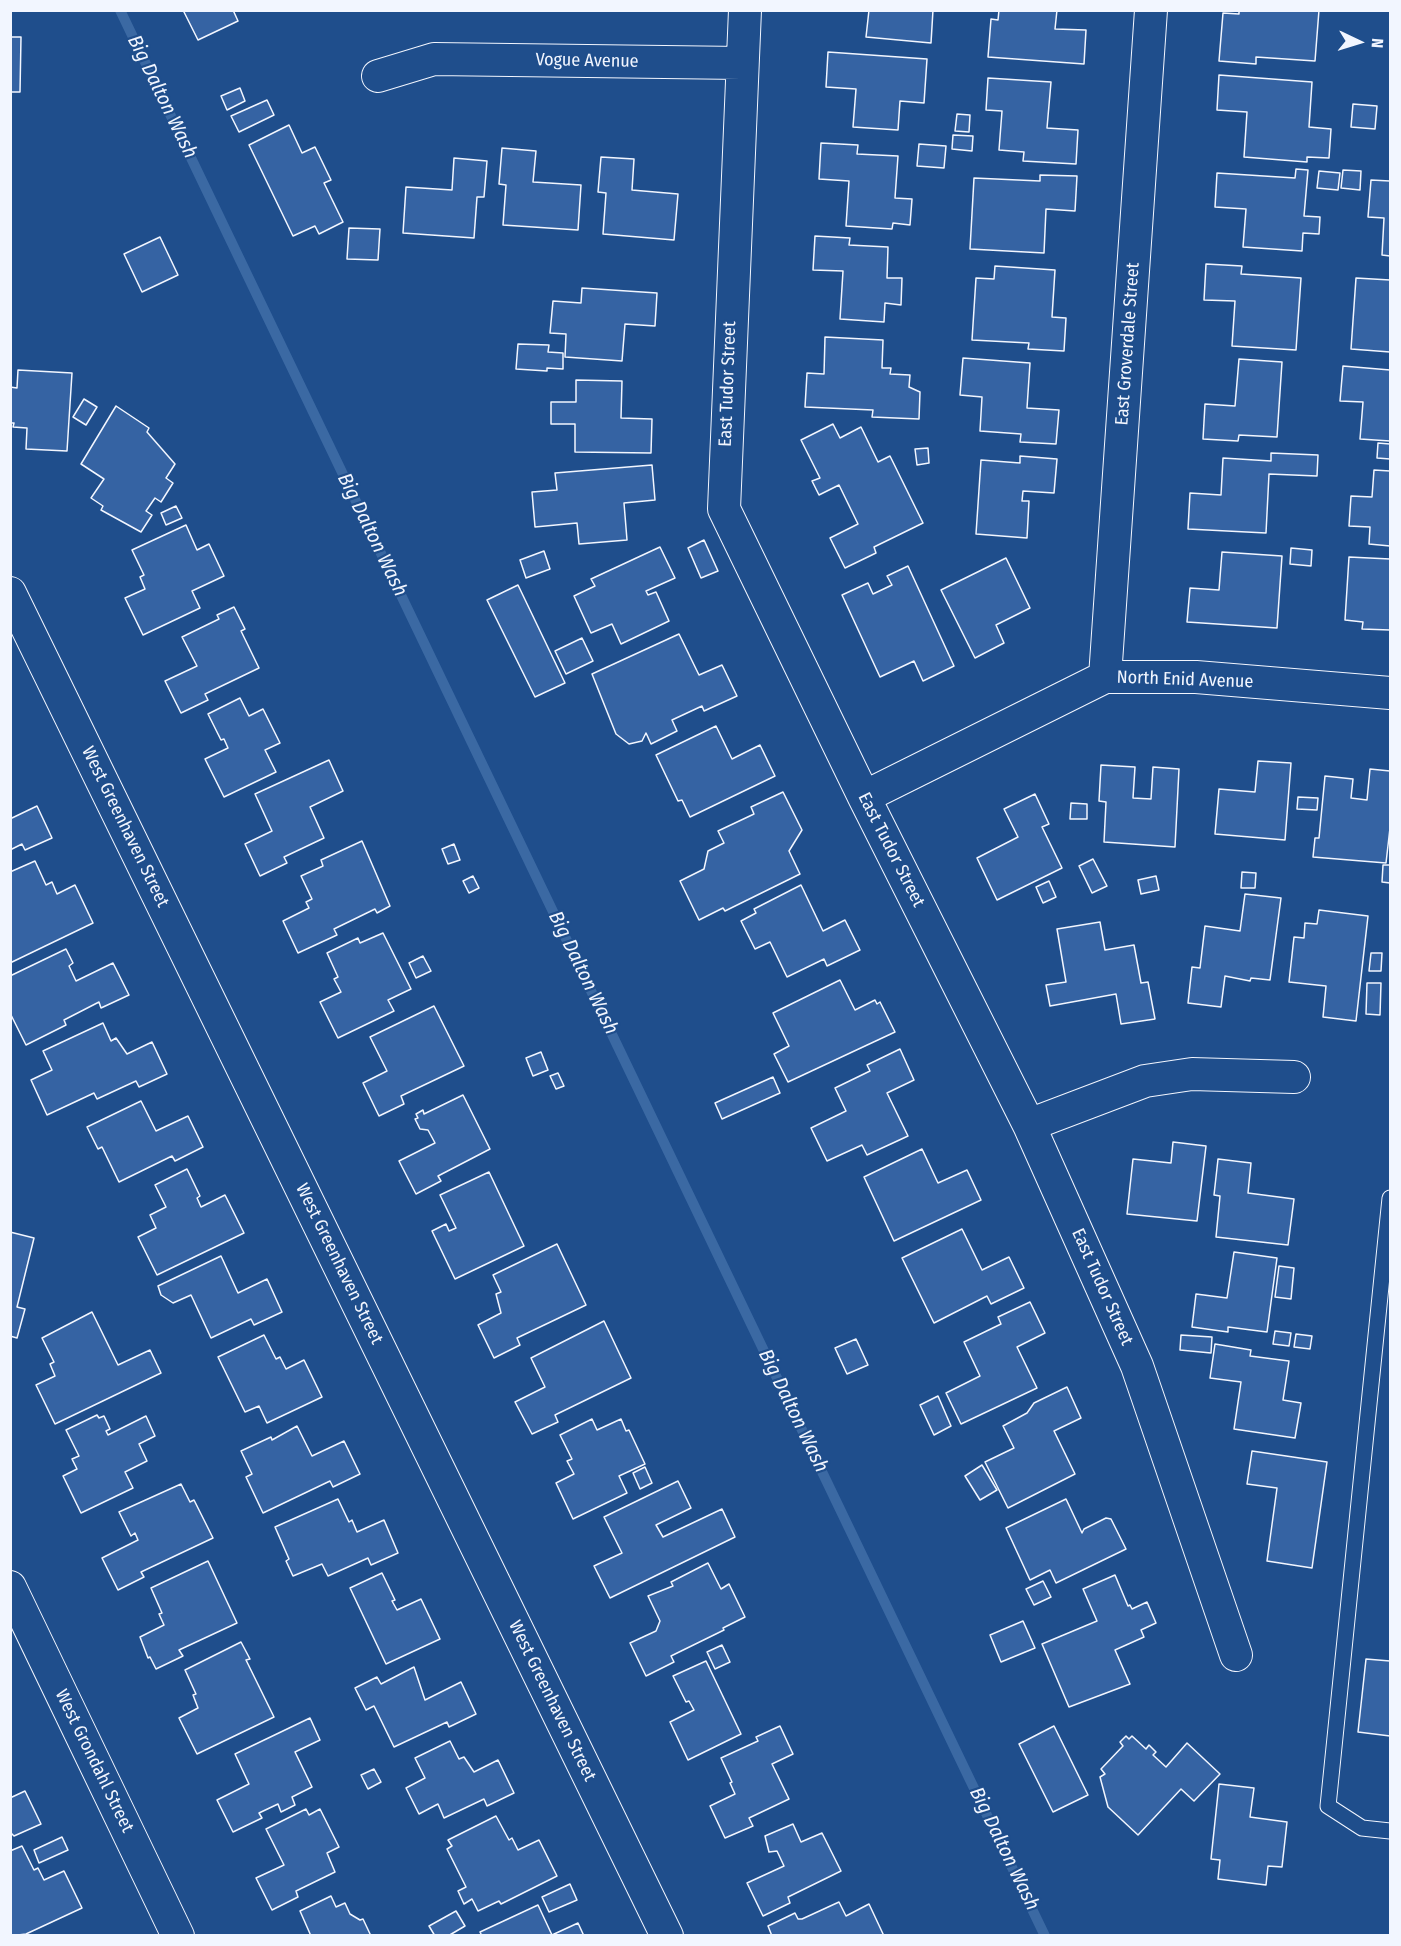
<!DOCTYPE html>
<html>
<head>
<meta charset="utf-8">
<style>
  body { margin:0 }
  #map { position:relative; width:1401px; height:1946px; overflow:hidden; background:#1f4e8c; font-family:"Fira Sans Condensed",sans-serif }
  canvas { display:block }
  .frame { position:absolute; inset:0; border:12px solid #f2f6ff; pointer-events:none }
  .north { position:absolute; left:1329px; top:12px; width:60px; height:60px; -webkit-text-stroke:4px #1f4e8c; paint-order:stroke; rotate:94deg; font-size:16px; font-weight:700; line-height:24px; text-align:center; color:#f2f6ff }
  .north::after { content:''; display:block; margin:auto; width:21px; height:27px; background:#f2f6ff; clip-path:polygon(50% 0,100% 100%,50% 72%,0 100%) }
</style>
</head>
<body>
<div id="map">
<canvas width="1401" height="1946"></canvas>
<div class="frame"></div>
<div class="north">N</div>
</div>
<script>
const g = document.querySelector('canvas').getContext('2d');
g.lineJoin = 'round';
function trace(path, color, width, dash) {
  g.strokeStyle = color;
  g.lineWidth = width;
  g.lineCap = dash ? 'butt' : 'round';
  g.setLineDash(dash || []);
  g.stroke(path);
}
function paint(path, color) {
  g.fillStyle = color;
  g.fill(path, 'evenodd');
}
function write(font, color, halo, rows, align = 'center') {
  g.font = font + ' "Fira Sans Condensed",sans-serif';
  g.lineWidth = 4.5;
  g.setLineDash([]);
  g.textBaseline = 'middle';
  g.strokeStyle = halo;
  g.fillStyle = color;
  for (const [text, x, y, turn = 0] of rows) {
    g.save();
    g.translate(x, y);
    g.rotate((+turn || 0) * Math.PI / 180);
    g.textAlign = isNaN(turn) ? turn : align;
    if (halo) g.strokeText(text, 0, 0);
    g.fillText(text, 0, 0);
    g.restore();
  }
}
const stream = new Path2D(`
  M120,10l925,1926`);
const building = new Path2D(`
  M183,10h50l5,11 -40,19z
  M869,10h64l-2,33 -65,-6z
  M999,10h58l-2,19 31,1 -2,34 -96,-7 3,-38 7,1z
  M1239,10h80l-4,51 -59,-4v7l-37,-3 4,-48 16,1z
  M10,37h11l-1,55h-10z
  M828,52l99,7 -3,44 -24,-2 -2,29 -45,-3 3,-38 -30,-2z
  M1219,75l93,7 -3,45 22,2 -2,29 -22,-1v5l-63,-5 3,-45 -30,-2z
  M988,78l63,4 -4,46 31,2 -2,34 -53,-3 1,-9 -25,-2 3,-39 -16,-1z
  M240,88l5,13 -18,9 -6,-14z
  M267,100l7,15 -35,17 -8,-16z
  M1353,104l24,2 -2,23 -24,-2z
  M957,114l13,1 -1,17 -14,-1z
  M289,125l13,28 13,-6 16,33 -7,3 19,39 -24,12 -4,-8 -22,10 -44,-91z
  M953,135l20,1 -1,15 -20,-2z
  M821,143l37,2 -1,9 41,2 -3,42 17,1 -2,26 -17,-2 -1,6 -46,-3 3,-45 -30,-2z
  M919,144l27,2 -2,22 -27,-2z
  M502,148l34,3 -3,31 48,3 -3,45 -75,-5 3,-40 -7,-1z
  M601,157l33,2 -2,31 46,4 -4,46 -71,-6 3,-41 -8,-1z
  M454,158l33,3 -3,36h-7l-3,41 -71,-5 3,-46 46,3z
  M1296,169l12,1 -4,46 16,1 -1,17 -16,-1 -1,18 -59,-4 3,-38 -31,-2 2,-34 78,5z
  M1343,170l18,1 -1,19 -19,-2z
  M1319,171l21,2 -2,17 -21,-2z
  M1040,175l37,1 -2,35 -29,-2 -2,44 -74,-4 4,-71 66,3z
  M1371,180l19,1v75l-8,-1 2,-37 -16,-1z
  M349,228l31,1 -2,31 -31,-1z
  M815,236l35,2 -1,7 39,2 -1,31h15l-1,27 -16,-2 -1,19 -44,-3 3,-48 -30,-1z
  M160,237l18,38 -36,17 -18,-38z
  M1206,264l36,2 -1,8 60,4 -5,72 -64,-4 3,-45 -31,-1z
  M995,266l60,4 -3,47 14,1 -2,33 -36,-2 1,-6 -57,-3 4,-62 18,1z
  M1356,278l34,2v72l-39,-3z
  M582,288l75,5 -2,33 -30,-2 -3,37 -57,-4 1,-23 -16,-1 3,-32 28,2z
  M825,337l58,3 -1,28h9l-1,6 20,1 -1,12 11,5 -1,27 -47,-2 1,-7 -68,-3 2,-34 17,1z
  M518,344l31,1 -1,7 15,1v16l-16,-1v3l-31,-2z
  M963,358l67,5 -3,45 32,2 -3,34 -36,-2 1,-8 -41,-3 2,-34 -22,-2z
  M1239,359l43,3 -5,75 -38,-2 -1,6 -35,-2 2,-35 30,2z
  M1343,366l47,4v71l-30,-2 3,-37 -23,-1z
  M18,370l54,3 -5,78 -41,-2 1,-21 -14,-1 1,-4h-4v-36l7,1z
  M576,380l46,1 -1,37 31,1 -1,34 -76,-1v-28h-24v-22h25z
  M84,399l13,8 -11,18 -13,-8z
  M116,406l33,22 -2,4 28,32 -9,14 7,5 -12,19 -6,-4 -9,13 6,4 -11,17 -40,-22 2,-4 -12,-8 13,-19 -23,-15z
  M833,424l7,14 21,-11 17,35 12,-6 33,67 -49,24 2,6 -31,15 -15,-30 28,-14 -19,-39 -20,10 -7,-14 8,-3 -19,-38z
  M1378,443l12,1v15l-13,-1z
  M928,448l1,15 -12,2 -2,-16z
  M1271,453l47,2 -1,21 -48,-2 -3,59 -78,-4 2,-36 31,2 2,-37 48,3z
  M1020,456l37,3 -3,34 -31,-2 -1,10h7l-2,37 -51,-4 5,-74 39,3z
  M652,465l3,35 -31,3 3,37 -48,4 -2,-21 -42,4 -3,-35 25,-2 -2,-17z
  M1374,470l16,1v75l-21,-2 1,-17 -21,-1 2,-30 21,1z
  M176,506l6,12 -16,7 -5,-12z
  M186,525l11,25 12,-6 15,32 -32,15 8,17 -57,27 -18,-37 20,-9 -5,-12 4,-2 -12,-25z
  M704,540l14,31 -17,7 -13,-30z
  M660,547l15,31 -29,13 2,4 8,-3 13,29 -48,23 -9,-20 -21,9 -17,-37 21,-10 -4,-7z
  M1291,548l21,2 -1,16 -21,-2z
  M544,551l6,18 -24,9 -6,-18z
  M1222,552l60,4 -5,72 -90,-6 3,-34 29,2z
  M1349,557l41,2v71l-28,-1 1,-7 -18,-2z
  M1006,558l24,50 -34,17 8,18 -29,15 -34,-68z
  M908,566l46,100 -31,15 -9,-20 -34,16 -38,-82 26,-12 5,11 19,-9 -5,-9z
  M518,585l47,98 -30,14 -48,-97z
  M234,607l11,22 -4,2 18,37 -54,26 3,6 -27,13 -16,-32 32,-15 -15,-29 37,-18 -2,-4z
  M679,634l20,41 23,-10 15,31 -33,15 -2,-5 -30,14 5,11 -26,13 -5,-11 -4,8 -13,3 -13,-10 -24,-60z
  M582,638l11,23 -27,13 -11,-23z
  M240,698l9,18 14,-7 17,34 -15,7 11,22 -52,25 -19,-38 23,-11 -4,-9 -3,1 -13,-26z
  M716,726l16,33 28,-14 15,31 -85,41 -8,-17 -4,1 -22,-46z
  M329,760l14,31 -33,16 14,31 -40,19 3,6 -27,13 -15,-32 27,-13 -17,-37z
  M1258,761l33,2 -6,77 -70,-6 4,-45 36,3z
  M1101,765l34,2 -2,31 18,1 2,-32 26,2 -4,78 -71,-5 2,-40 -7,-1z
  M1370,769l20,2v57l-4,35 -73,-6 2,-19h4l6,-62 28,3 -2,19 16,2z
  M783,792l19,38 -13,21 11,23 -75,37 -2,-3 -24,12 -19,-39 24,-12 4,-18 16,-8 -6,-12 36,-17 -3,-7z
  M1035,794l14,30 -7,3 20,41 -65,32 -20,-42 41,-21 -14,-28z
  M1298,797l20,1 -1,12 -20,-1z
  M1071,803l16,1v15h-17z
  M37,806l15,32 -27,12 -3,-6 -12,6v-35l2,3z
  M362,841l28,65 -13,7 -2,-4 -41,20 3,6 -39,18 -15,-32 26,-13 -3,-6 6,-3 -11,-23 22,-10 -2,-6z
  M454,844l6,16 -12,4 -6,-15z
  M1093,859l14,27 -15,7 -13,-27z
  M35,861l11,24 6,-3 5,12 18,-9 18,38 -83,40v-91z
  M1383,865h7v18l-8,-1z
  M1242,872l14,1 -1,15h-14z
  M473,876l6,12 -10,5 -6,-12z
  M1156,876l3,14 -18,4 -3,-14z
  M1049,881l7,16 -13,6 -7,-16z
  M801,885l22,46 22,-11 15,30 -33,16 -3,-7 -37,18 -17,-35 -15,7 -14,-28 15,-8 -2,-4z
  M1245,894l36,4 -11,82 -19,-2 -1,3 -25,-5 -4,31 -33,-4 4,-36 8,1 5,-42 35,5z
  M1319,910l49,6 -12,105 -33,-4 3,-31 -37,-4 5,-45 10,1 1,-15 12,1z
  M1100,922l5,28 29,-5 7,38 7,-1 7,37 -34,5 -5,-30 -66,12 -4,-21 20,-3 -9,-53z
  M383,933l28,56 -23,11 6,11 -56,27 -18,-36 21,-10 -7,-13 4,-2 -11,-24 31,-15 2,5z
  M66,949l7,14 -4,3 7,15 37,-18 16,32 -28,13 -2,-6 -35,18 2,5 -40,20 -16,-32v-37z
  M1371,953h11l-1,18h-12z
  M423,956l8,15 -15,7 -7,-15z
  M840,980l15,30 20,-10 2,4 3,-2 15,30 -107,50 -14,-28 15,-8 -16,-33z
  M1367,983h14l-1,32 -14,-1z
  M434,1006l30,60 -63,30 3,8 -25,12 -16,-33 24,-12 -17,-34z
  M103,1023l8,18 5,-3 11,16 25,-12 15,32 -28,13 -3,-6 -39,18 -3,-6 -47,22 -16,-35 21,-10 -9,-19z
  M900,1049l14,31 -27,13 21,43 -41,19 -5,-10 -35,16 -16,-33 35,-17 -11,-23 35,-17 -3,-6z
  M541,1052l7,18 -15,6 -7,-18z
  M558,1073l6,13 -8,3 -6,-13z
  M773,1077l7,16 -58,26 -7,-16z
  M463,1095l27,54 -52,27 3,5 -25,13 -17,-33 36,-18 -7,-13 -8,-1 -5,-10 3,-1 -2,-4 7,-4 1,4z
  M141,1101l15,30 32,-15 15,31 -28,14 -3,-5 -53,26 -17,-35 -4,2 -11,-22z
  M1173,1142l33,4 -9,75 -70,-7 6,-55 38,4z
  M922,1149l16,34 29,-13 14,30 -87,41 -30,-64z
  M1218,1159l33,4 -3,30 46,6 -6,46 -72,-8 4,-41 -6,-1z
  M187,1169l13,27 -3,2 4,9 24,-12 19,38 -87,42 -19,-38 18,-9 -6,-13 16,-8 -11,-22z
  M489,1172l35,74 -69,33 -23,-48 14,-7 3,7 7,-3 -16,-33z
  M962,1229l20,41 27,-13 15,31 -33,16 -4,-8 -53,27 -32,-65z
  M10,1232l24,6 -17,69 8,2 -8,29 -7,-2z
  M557,1244l29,61 -69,33 3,7 -26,13 -16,-33 23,-12 -5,-19 5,-2 -8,-17z
  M1234,1252l43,6 -10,74 -39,-5v5l-36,-5 4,-33 31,4z
  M221,1256l17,37 29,-14 15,33 -28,13 -3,-6 -40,19 -20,-43 -18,8 -12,-8 -3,-9z
  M1279,1266l15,2 -3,31 -16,-2z
  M1030,1302l15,31 -28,14 20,41 -76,36 -15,-31 34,-17 -16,-34 37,-18 -3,-7z
  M92,1312l26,53 32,-15 11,23 -106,51 -19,-39 19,-9 -5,-12 4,-2 -12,-24z
  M604,1321l27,57 -76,37 3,7 -26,12 -17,-32 30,-15 -14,-29z
  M1275,1331l16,2 -2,13 -16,-2z
  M1296,1334l16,2 -2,13 -16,-2z
  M264,1335l12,24 4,-2 6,12 18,-9 18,37 -55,26 -8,-17 -14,6 -27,-55z
  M1181,1335l31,2 -1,16 -31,-3z
  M856,1339l12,26 -21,9 -12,-26z
  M1215,1344l36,6 -1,6 39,5 -6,39 18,3 -6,35 -61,-9 7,-47 -31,-4z
  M1067,1387l14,31 -27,13 21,43 -67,34 -23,-46 29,-14 -11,-22 24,-13 7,-10z
  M938,1396l13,30 -17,9 -14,-30z
  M97,1415l2,3 5,-2 6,13 -4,2 2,4 38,-19 9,20 -16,8 8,17 -22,11 8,16 -52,25 -18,-37 14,-7 -5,-10 7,-3 -13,-26z
  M592,1419l5,11 24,-11 5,12 3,-1 16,34 -26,12 8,17 -54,26 -17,-36 18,-9 -7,-13 5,-2 -12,-24z
  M297,1426l15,30 32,-15 16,33 -27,13 -3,-6 -67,32 -17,-36 6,-3 -11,-23 30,-14 1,3z
  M1252,1451l75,11 -15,106 -45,-7 10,-73 -30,-4z
  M982,1465l15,25 -17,10 -15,-24z
  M645,1467l7,16 -12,6 -7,-16z
  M678,1481l13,27 -35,17 7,12 59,-28 13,28 -125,61 -16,-32 28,-13 -18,-36z
  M181,1484l9,18 4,-2 19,38 -72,34 3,5 -26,13 -16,-32 36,-18 -3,-7 -4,3 -12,-24z
  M338,1499l11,23 3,-2 5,12 27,-12 14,33 -27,12 -3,-7 -40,18 -6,-12 -29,12 -7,-15 3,-2 -14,-32z
  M1066,1499l16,34 2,-4 22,-11 5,1 15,30 -70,34 -6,-13 -20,10 -24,-52z
  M208,1561l29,62 -58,27 4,6 -27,13 -6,-12 -2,1 -8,-21 24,-12 -5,-11 3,-1 -11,-25z
  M708,1563l13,26 8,-5 16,33 -22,11 1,2 -53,26 3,6 -28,14 -16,-33 26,-12 4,-10 -12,-25 25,-10 -2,-4z
  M382,1573l13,27 -3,1 5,9 24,-11 19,40 -54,25 -36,-76z
  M1115,1575l13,31 2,-1 2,4 15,-7 9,21 -15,7 3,7 -29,13 15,34 -61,23 -27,-63 55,-23 -14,-32z
  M1043,1581l8,16 -17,8 -8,-16z
  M1023,1621l12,27 -34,14 -11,-27z
  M241,1642l9,17 -4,1 28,57 -77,37 -18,-36 19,-10 -5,-13 3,-1 -11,-24z
  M722,1645l8,17 -15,7 -8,-17z
  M1366,1659l24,2v75l-32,-4z
  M706,1661l35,73 -53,26 -18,-38 24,-12 -5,-9 -3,1 -13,-26z
  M414,1667l11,33 36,-18 15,32 -27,13 -2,-5 -53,25 -20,-41 -8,4 -11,-22 22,-11 4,7z
  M310,1718l10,22 -25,12 17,35 -20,10 3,8 -14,7 -3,-8 -19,9 3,5 -29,14 -16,-32 32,-16 -14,-30z
  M780,1726l13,28 -21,10 17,35 -40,19 4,8 -28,12 -15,-32 25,-12 -5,-11 2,-1 -11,-24 37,-17 -2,-4z
  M1054,1726l34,69 -35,17 -34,-68z
  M1126,1736l3,3 3,-3 14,13 3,-4 7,7 -3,3 13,12 21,-24 33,31 -26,27 -13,-12 -43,46 -30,-28 -8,-30 5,-3 -4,-5 22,-23 -3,-4z
  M450,1741l9,18 5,-2 10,15 24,-12 16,33 -27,13 -3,-7 -40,19 -6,-14 -19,10 -13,-26 19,-10 -10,-20z
  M374,1769l7,13 -13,7 -7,-14z
  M1219,1784l35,4 -4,29 37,5 -5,45 -14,-1 -2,19 -48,-6 2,-19 -9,-1z
  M25,1791l16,33 -27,12 -4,-4v-34z
  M306,1809l3,6 11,-6 19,38 -12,6 8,19 -39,19 2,6 -26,13 -16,-32 28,-13 -18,-36z
  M496,1816l13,24 3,-2 6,12 21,-10 18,36 -56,28 -2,-3 -21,10 -6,-12 -8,5 -6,-13 8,-4 -19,-38 5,-3 -4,-6z
  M793,1824l8,18 21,-9 19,38 -53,26 2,6 -27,13 -16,-33 37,-17 -7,-15 -8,1 -4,-16z
  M62,1837l6,13 -29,13 -5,-13z
  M22,1846l12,24 4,-2 6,12 20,-9 18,37 -56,26 -16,2v-85z
  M570,1884l7,16 -28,12 -7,-15z
  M331,1896l5,11 9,-4 5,11 10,6 3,-1 8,17h-60l-11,-25z
  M839,1902l7,14 23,-12 15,32h-112l-4,-10 27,-13 3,6h4z
  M538,1905l14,30 26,-12 6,13h-102l-2,-4z
  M456,1911l9,15 -17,10h-13l-6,-10z`);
const lane = new Path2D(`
  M1390,1198l-62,608 34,22 28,3`);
const street = new Path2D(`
  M745,10l-21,499 140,288 165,328 108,241 99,289
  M378,76l56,-17 307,4
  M10,593l657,1343
  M1105,677l46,-667
  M864,797l241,-120h91l194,16
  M1029,1125l116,-44 47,-7 102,3
  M10,1587l168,349`);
const streetNames = [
  ["Vogue Avenue",587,61,1],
  ["East Groverdale Street",1128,344,-86],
  ["East Tudor Street",728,384,-88],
  ["North Enid Avenue",1185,680,2],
  ["West Greenhaven Street",125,827,64],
  ["East Tudor Street",891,850,63],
  ["West Greenhaven Street",339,1264,64],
  ["East Tudor Street",1102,1287,66],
  ["West Greenhaven Street",552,1701,64],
  ["West Grondahl Street",94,1761,64]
];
const waterNames = [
  ["Big Dalton Wash",162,97,64],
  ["Big Dalton Wash",372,535,64],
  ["Big Dalton Wash",583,973,64],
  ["Big Dalton Wash",793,1411,64],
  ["Big Dalton Wash",1004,1849,64]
];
trace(stream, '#3b69a3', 10);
paint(building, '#3563a3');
trace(building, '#f2f6ff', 1.5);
trace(lane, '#f2f6ff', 17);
trace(street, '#f2f6ff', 34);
trace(lane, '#1f4e8c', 15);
trace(street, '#1f4e8c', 32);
write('18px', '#f2f6ff', '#1f4e8c', streetNames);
write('italic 20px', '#f2f6ff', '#1f4e8c', waterNames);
</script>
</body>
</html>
